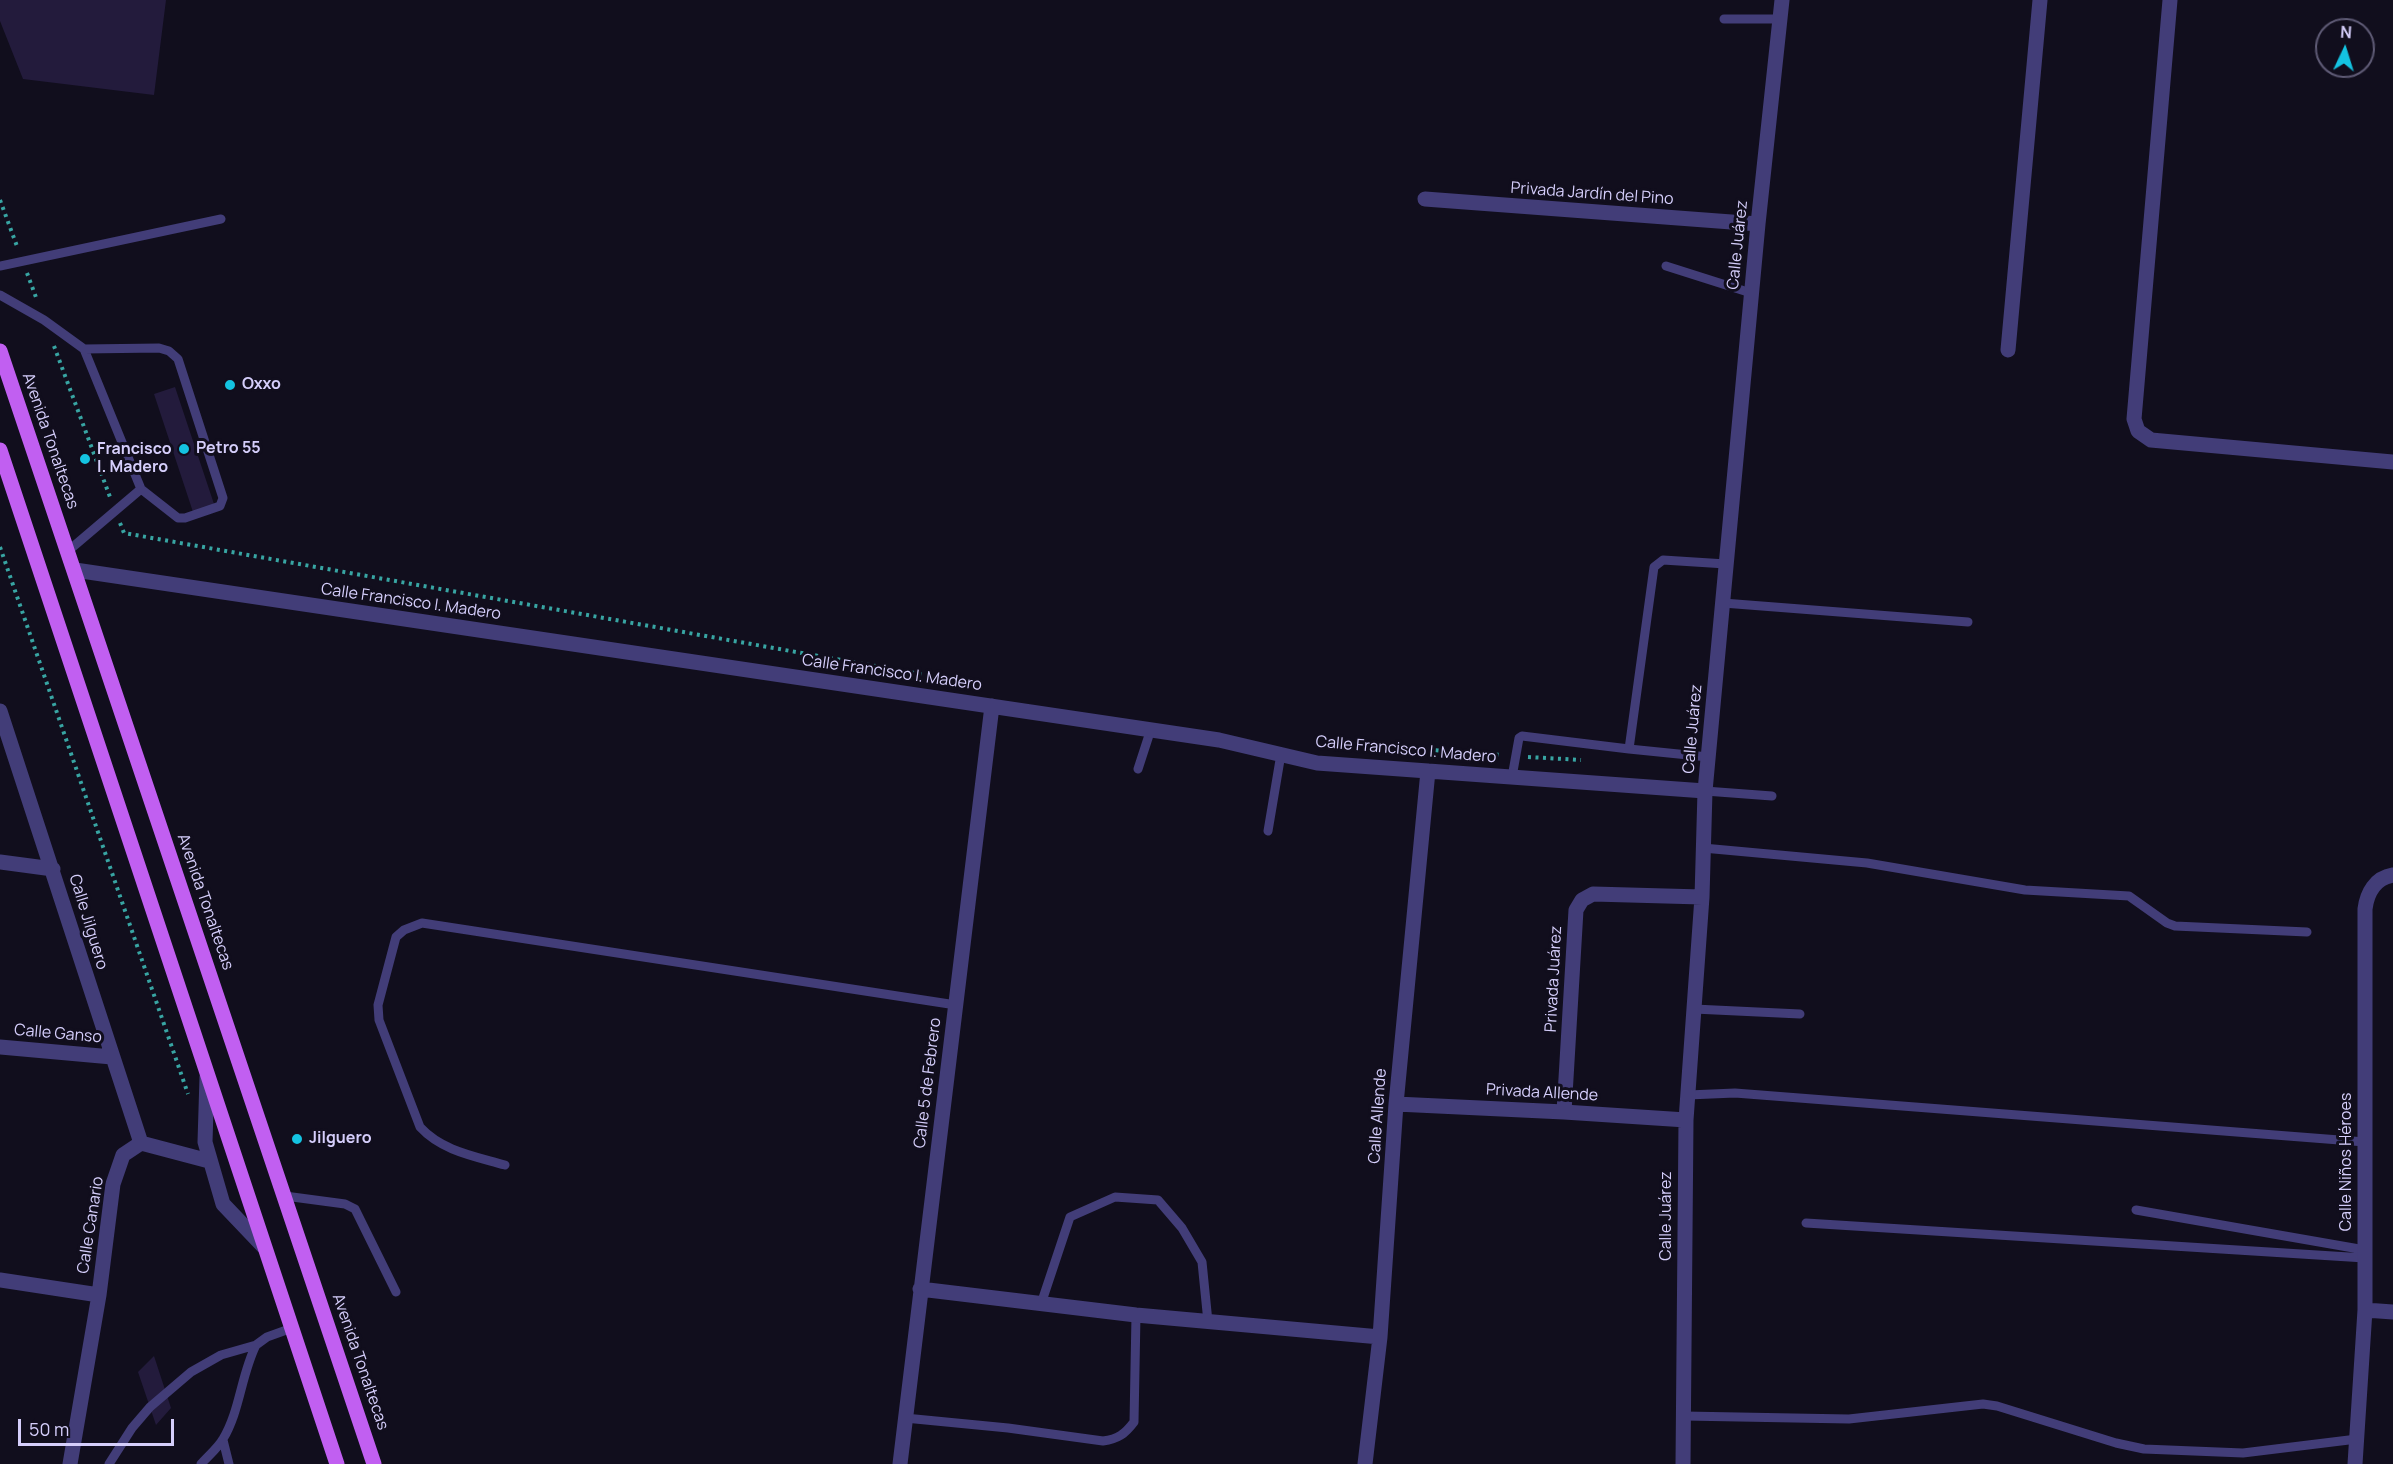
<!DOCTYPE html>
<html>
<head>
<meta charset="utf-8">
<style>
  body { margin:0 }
  #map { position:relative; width:2393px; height:1464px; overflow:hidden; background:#110e1d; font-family:Manrope,sans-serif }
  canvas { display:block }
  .north { position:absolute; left:2315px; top:18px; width:60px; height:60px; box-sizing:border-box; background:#110e1d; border:2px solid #5f5b76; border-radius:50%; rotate:4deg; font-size:16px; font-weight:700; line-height:24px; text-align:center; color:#d5cefb }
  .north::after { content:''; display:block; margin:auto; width:21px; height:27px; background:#14c3e1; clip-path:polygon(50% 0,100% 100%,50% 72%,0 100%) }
  .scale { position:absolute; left:18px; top:1419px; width:156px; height:27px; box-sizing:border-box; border:3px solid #d5cefb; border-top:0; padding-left:8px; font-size:18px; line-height:21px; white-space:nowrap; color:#d5cefb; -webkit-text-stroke:4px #110e1d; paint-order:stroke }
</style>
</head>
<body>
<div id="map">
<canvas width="2393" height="1464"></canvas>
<div class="north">N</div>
<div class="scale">50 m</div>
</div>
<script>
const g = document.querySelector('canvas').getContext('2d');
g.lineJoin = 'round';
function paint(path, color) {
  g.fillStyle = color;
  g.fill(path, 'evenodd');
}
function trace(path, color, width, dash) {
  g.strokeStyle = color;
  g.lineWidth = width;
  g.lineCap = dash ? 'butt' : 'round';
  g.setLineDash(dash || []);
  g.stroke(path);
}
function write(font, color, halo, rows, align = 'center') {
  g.font = font + ' Manrope,sans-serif';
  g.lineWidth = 6;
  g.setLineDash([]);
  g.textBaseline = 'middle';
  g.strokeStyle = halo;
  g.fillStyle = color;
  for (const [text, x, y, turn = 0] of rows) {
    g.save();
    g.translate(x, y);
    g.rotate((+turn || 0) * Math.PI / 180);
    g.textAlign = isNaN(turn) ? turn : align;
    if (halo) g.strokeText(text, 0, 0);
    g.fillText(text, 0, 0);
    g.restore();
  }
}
const building = new Path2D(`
  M0,0h166l-12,95 -131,-16 -23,-58z
  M175,387l39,117 -21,8 -39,-118z
  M154,1356l17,52 -15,17 -18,-53z`);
const path = new Path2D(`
  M0,200l18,49
  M27,273l10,27
  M54,346l56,151
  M120,523l4,10 836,148
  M0,547l188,547
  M1316,742l187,13
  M1528,757l53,3`);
const lane = new Path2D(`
  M1724,19h56
  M0,266l221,-47
  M1666,266l85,27
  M0,295l44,25 40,29 57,140 -73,62
  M84,349l75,-1 10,3 9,8 45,139 -3,8 -35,12h-7l-37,-29
  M1723,603l245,19
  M1708,757l-79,-8 25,-182 9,-7 63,4
  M1138,769l13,-40
  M1512,777l7,-39 3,-2 107,13
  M1705,791l67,5
  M1268,831l13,-77
  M1703,848l164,15 158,27 104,6 38,27 8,3 132,6
  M1694,1009l106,5
  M1688,1095l47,-2 630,49
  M505,1165c-31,-9 -63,-14 -85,-38l-41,-107 -1,-15 18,-68 8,-7 18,-7 534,82
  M285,1196l60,8 10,5 41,83
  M2136,1210l229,40
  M1806,1223l559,35
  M1041,1304l29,-87 45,-20 43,3 24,28 20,34 6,60
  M1684,1416l165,3 134,-15 14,2 119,37 28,6 99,4 114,-14
  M905,1418l103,10 95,13c15,-2 22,-7 31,-19l2,-107
  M223,1440l6,24
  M109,1464l23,-36 18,-21 41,-35 30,-17 35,-10 11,-8 25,-9
  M201,1464c7,-8 17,-16 22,-25 17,-28 18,-64 33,-94`);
const street = new Path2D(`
  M2170,0l-36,419 4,12 13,9 242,22
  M1425,199l333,25
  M2008,350l32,-350
  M75,570l1144,170 98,23 388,28
  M0,711l141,432
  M0,862l53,7
  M0,1047l112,10
  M207,1077l-2,65 18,62 40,42
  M1396,1104l168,8 122,8
  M1564,1112l12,-202 6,-10 11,-6 109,3
  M0,1280l99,15
  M920,1289l216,26 244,22
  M2365,1310l28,2
  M70,1464l29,-169 14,-111 10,-29 18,-12 68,18
  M900,1464l92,-758
  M1365,1464l15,-127 16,-233 32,-333
  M1683,1464l3,-344 16,-223 3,-106 53,-567 24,-224
  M2355,1464l10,-154v-401c2,-16 10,-31 28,-34`);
const primary = new Path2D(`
  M0,351l374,1113
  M0,450l337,1014`);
const markers = [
  [230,385,6,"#14c3e1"],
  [184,449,6,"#14c3e1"],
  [85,459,6,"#14c3e1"],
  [297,1139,6,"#14c3e1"]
];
const streetNames = [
  ["Privada Jardín del Pino",1592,194,4],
  ["Calle Juárez",1738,245,-84],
  ["Avenida Tonaltecas",50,441,71],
  ["Calle Francisco I. Madero",411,602,8],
  ["Calle Francisco I. Madero",892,673,8],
  ["Calle Juárez",1693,729,-85],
  ["Calle Francisco I. Madero",1406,750,5],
  ["Avenida Tonaltecas",205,902,71],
  ["Calle Jilguero",88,922,73],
  ["Privada Juárez",1554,979,-87],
  ["Calle Ganso",58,1034,5],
  ["Calle 5 de Febrero",928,1083,-83],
  ["Privada Allende",1542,1093,3],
  ["Calle Allende",1378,1116,-86],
  ["Calle Niños Héroes",2347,1162,-90],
  ["Calle Juárez",1667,1216,-90],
  ["Calle Canario",91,1225,-81],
  ["Avenida Tonaltecas",360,1362,71]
];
const poiNames = [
  ["Oxxo",242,385],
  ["Petro 55",196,449],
  ["Francisco",97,450],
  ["I. Madero",97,468],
  ["Jilguero",309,1139]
];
paint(building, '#231b3c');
trace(path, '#38a5a3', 4, [3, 4.5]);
trace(lane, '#423d78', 9);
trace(street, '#423d78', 15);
trace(primary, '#c15ff1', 15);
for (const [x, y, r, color] of markers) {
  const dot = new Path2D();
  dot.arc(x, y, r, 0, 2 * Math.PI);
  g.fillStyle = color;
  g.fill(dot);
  trace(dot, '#110e1d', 2);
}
write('16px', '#d5cefb', '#110e1d', streetNames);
write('bold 16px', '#d5cefb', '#110e1d', poiNames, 'left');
</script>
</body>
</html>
